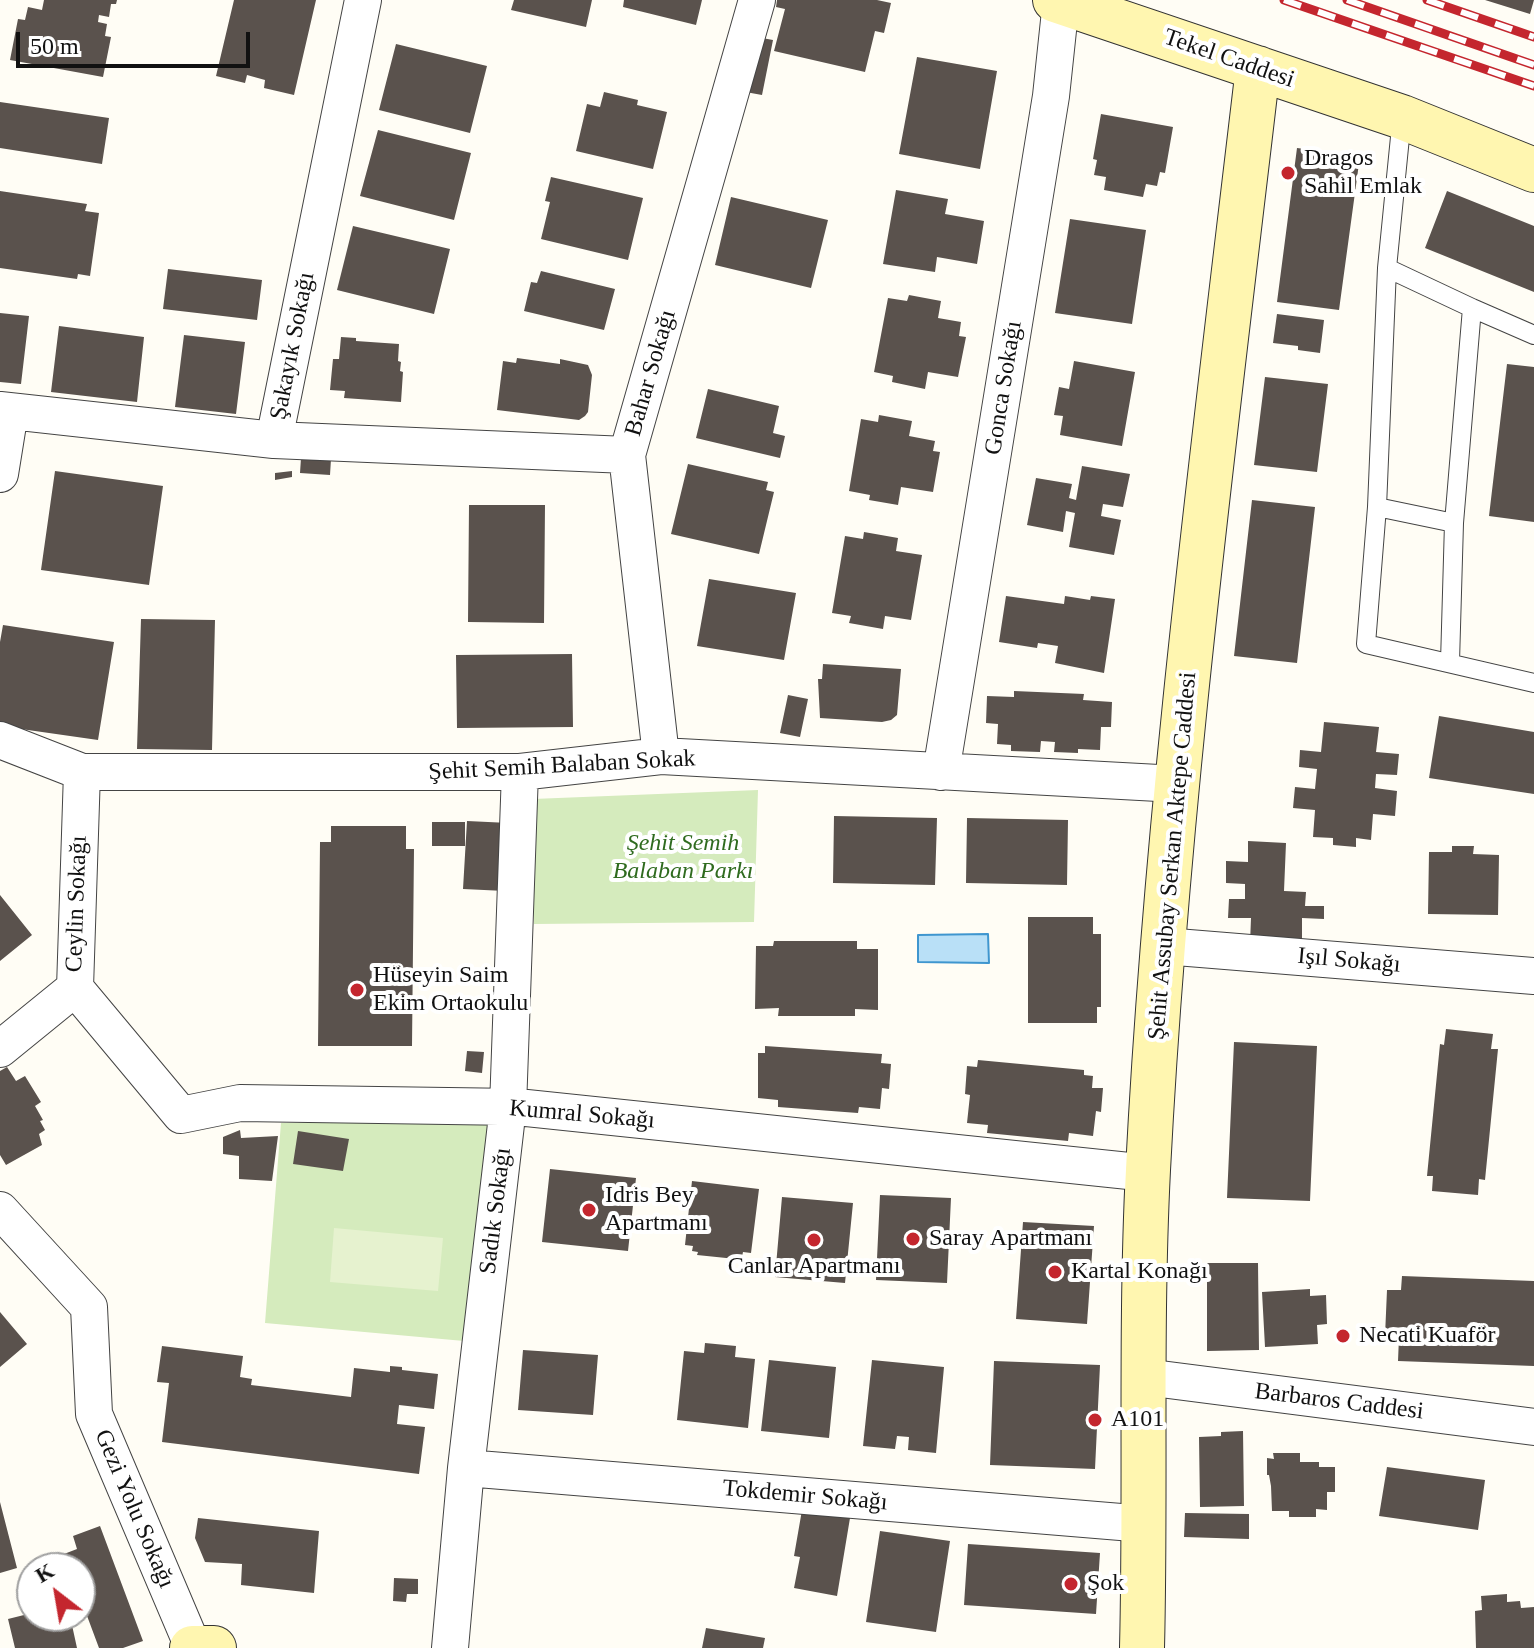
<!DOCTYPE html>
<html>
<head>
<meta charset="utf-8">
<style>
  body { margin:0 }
  #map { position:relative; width:1534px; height:1648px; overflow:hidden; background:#fffdf5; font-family:"Times New Roman",serif }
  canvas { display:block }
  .north { position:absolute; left:16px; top:1552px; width:80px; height:80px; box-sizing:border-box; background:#fff; border:2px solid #a0a0a0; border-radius:50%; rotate:329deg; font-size:22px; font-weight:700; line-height:32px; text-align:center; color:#111 }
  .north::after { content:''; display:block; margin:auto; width:28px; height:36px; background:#c4262e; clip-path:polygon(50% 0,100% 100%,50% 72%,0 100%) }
  .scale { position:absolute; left:16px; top:32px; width:234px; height:36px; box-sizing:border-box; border:4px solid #111; border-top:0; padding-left:10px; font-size:24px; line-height:28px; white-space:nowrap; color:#111; -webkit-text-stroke:6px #fff; paint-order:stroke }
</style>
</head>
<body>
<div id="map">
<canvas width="1534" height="1648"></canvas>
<div class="north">K</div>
<div class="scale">50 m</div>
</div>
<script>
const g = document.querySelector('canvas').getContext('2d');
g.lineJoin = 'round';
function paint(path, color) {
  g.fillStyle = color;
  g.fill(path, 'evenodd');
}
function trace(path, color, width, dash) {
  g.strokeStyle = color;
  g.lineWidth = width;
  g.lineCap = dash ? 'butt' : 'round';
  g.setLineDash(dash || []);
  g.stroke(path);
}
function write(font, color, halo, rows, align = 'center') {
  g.font = font + ' "Times New Roman",serif';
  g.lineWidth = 8;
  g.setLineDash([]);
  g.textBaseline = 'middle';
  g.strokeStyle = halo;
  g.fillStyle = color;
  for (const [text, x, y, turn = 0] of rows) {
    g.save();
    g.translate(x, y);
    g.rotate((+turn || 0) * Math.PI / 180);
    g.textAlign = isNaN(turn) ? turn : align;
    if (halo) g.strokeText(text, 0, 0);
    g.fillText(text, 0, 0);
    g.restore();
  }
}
const green = new Path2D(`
  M758,790l-4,132 -220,2 -1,-125z
  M491,1120l-27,221 -199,-18 16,-200z`);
const pitch = new Path2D(`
  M334,1228l109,10 -5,53 -108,-9z`);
const water = new Path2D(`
  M988,934l1,29 -71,-1v-27z`);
const building = new Path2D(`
  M44,0h73l-1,4h-5l-2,13 -10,-2 -1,7 9,2 -2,12 6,1 -8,40 -93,-17 8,-41 7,1 3,-13 14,3z
  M234,0h82l-22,95 -30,-7 1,-8 -18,-5 -2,8 -29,-7z
  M514,0h78l-6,27 -75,-17z
  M624,0h78l-6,25 -73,-18z
  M777,0h100l14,3 -7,30 -9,-2 -10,41 -91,-21 11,-42 -9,-2z
  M1485,0h49l-4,14z
  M751,36l22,4 -11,55 -22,-4z
  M396,44l91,22 -17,67 -91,-23z
  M917,57l80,14 -17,98 -81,-15z
  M604,92l34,8 -1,5 30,7 -14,57 -77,-18 11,-47 13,3z
  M0,102l109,16 -7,46 -102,-16z
  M1101,114l72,13 -8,46 -5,-1 -3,14 -11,-2 -3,13 -39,-7 2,-13 -12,-2 3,-15 -4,-1z
  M378,130l93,23 -17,67 -94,-24z
  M1297,148l63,8 -21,154 -62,-8z
  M551,177l92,21 -15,62 -87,-21 9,-37 -5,-1z
  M896,190l52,9 -3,15 39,7 -7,43 -40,-7 -2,15 -52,-8z
  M0,191l87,13 -2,7 14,2 -9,63 -12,-2 -1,5 -77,-11z
  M1447,191l87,35v66l-109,-44z
  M731,197l97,23 -17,68 -96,-23z
  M1070,219l76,11 -14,94 -77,-11z
  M353,226l97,23 -16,65 -97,-24z
  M168,269l94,11 -5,40 -94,-11z
  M541,271l74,18 -11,41 -80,-19 7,-29 6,1z
  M909,295l32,6 -3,17 23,4 -2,14 7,1 -8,40 -30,-5 -3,17 -33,-7 1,-6 -19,-4 14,-74 19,3z
  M0,313l29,3 -8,68 -21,-2z
  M1277,314l47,6 -4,33 -22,-3v-4l-25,-3z
  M59,326l85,11 -7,65 -86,-10z
  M184,335l61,7 -9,72 -61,-7z
  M341,337l15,1v3l43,3 -1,17 3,1 -1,9 3,1 -2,30 -57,-4 1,-7 -15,-1 3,-31h6z
  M517,358l43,6v-5l28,6 4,10 -4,37 -3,4 -6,4 -82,-10 6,-49 13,2z
  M1074,361l61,11 -13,74 -62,-11 3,-19 -9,-1 5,-28 10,2z
  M1507,364l27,3v155l-45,-6z
  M1265,377l63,7 -11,88 -63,-7z
  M708,389l71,17 -6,27 12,3 -5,22 -84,-20z
  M879,415l33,6 -3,15 26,5 -2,10 7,1 -7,40 -32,-5 -3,18 -29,-5 1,-5 -21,-4 12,-72 17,3z
  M301,458l30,1 -1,16 -30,-2z
  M688,464l80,18 -2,8 8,2 -15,62 -88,-20z
  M1082,466l48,8 -7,33 -20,-3 -2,12 20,4 -7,35 -45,-8 6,-34 -9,-2 -3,21 -36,-7 9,-47 36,6 -3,14 7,2z
  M55,471l108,15 -14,99 -108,-15z
  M292,471v6l-17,3v-7z
  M1252,500l63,7 -18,156 -63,-7z
  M469,505h76l-1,118 -76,-1z
  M864,532l34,6 -2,13 26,4 -11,65 -26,-4 -2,13 -34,-6 2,-7 -19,-3 13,-77 18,3z
  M709,579l87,14 -12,67 -87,-14z
  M1006,596l58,8 1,-8 25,4 1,-4 24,3 -11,74 -49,-10 3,-17 -20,-3 -1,5 -38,-6z
  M141,619l74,1 -3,130 -75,-1z
  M3,625l111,17 -16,98 -98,-14v-84z
  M572,654l1,73 -116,1 -1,-73z
  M823,664l78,5 -4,46 -6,5 -9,2 -62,-4 -2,-39h4z
  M1014,691l70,3 -1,6 29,2 -1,25h-10l-1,23 -22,-1v4l-24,-1 1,-10 -14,-1 -1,11 -29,-1v-6l-14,-1 1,-20 -12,-1 1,-27 27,1z
  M788,695l20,4 -8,38 -20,-4z
  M1439,716l95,16v62l-105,-16z
  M1324,722l55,5 -3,25 23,2 -2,21 -21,-1 -1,14 22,3 -2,25 -22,-2 -2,26 -15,-2v9l-23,-2v-7l-20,-1 2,-27 -22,-2 2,-21 20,2 2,-20 -18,-2 1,-17 21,2z
  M834,816l103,2 -2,67 -102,-2z
  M967,818l101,2 -1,65 -101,-2z
  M467,821l42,2 -4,68 -42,-2z
  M432,822h33v24h-33z
  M331,826h75v23h8l-2,197h-94l2,-204h11z
  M1248,841l38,2 -2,48 22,1 -1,14h19v13l-22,-1v28l-52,-2 1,-26h-23l1,-19h16v-15l-19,-1v-22l22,1z
  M1452,846h22l-1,8 26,1 -1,60 -70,-1 1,-62h23z
  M0,895l32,40 -32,26z
  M1028,917h65v17h8v73h-4v16h-69z
  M774,941h83v8h21v61l-23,-1v7h-77l1,-8 -24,1 1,-63h17z
  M1446,1029l47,5 -2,15h7l-13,131 -6,-1 -1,16 -46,-4 1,-15h-6l13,-132 4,1z
  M1234,1042l83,4 -7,155 -83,-3z
  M765,1046l117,8 -1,9 10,1 -2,25 -7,-1 -2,21 -21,-2 -1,6 -80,-6v-7l-20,-2v-45h7z
  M467,1051l17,1 -2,21 -17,-2z
  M978,1060l106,10v5l9,1 -1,12h11l-2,24 -5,-1 -3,25 -24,-3 -1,8 -81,-8 1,-8 -21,-2 3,-28 -5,-1 2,-28 10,1z
  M7,1067l9,14 9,-5 16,26 -6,4 8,14 -3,1 5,9 -6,4 3,11 -36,20 -6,-10v-84z
  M240,1130l1,8 37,-2 -6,45 -33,-2v-23l-16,-2v-17z
  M298,1131l51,8 -6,32 -50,-7z
  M550,1169l86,9 -8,73 -86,-9z
  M692,1181l67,8 -8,64 -8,-1 -1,5 -5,-1 -1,3 -39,-4 1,-3 -6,-1 1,-5 -8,-1z
  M880,1195l71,3 -4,85 -71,-3z
  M782,1197l71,6 -8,80 -70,-6z
  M1023,1222l71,4 -7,98 -71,-5z
  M1207,1263h51l1,87 -52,1z
  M1402,1276l132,5v85l-136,-5 1,-24 -14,-1 2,-46h14z
  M1310,1289v7l16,-1 1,29 -10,1 1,19 -53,3 -3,-55z
  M0,1312l27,32 -27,23z
  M705,1343l31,3 -1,11 20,2 -7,69 -71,-8 7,-69 20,2z
  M162,1346l81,10 -3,21 12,2 -1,6 100,12 3,-29 36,4v-6l12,1v3l36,4 -4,35 -35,-4 -2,19 28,3 -6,47 -257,-32 7,-59 -12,-1z
  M523,1350l75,5 -5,60 -75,-5z
  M769,1360l67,7 -7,71 -68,-7z
  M872,1360l72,7 -8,86 -28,-3 1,-13 -12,-1 -2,13 -32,-3z
  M994,1361l106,4 -5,104 -105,-4z
  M1243,1431l1,75 -44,1 -1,-70 22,-1v-4z
  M1273,1453h27v9h19v5h16v25h-8v18l-11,-1v8h-27v-6h-17l-1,-25 -2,-11h-2v-17l7,1z
  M1387,1467l98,13 -7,50 -99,-14z
  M0,1502l17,66 -17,5z
  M802,1510l48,8 -13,78 -43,-8 6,-31 -6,-1z
  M1185,1513l64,1v25l-65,-2z
  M198,1518l121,13 -5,62 -73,-8 1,-21 -37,-2 -10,-24z
  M100,1526l43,115 -20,7h-24l-19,-51v-29h-11l-5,-14 13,-5 -4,-13z
  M880,1531l70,10 -14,91 -70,-10z
  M968,1544l132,9 -4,61 -132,-9z
  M394,1578l24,1v15h-11l-1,8 -13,-1z
  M1507,1594v8l13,-1 1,7 13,-1v41h-58l-1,-37 7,-1 -1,-14z
  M32,1613v3h38l7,32h-62l-7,-29z
  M706,1628l59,10 -2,10h-61z`);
const lane = new Path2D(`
  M1402,117l-15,151 -10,239 -11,137 168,39
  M1387,268l85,40 -18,215 -4,139
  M1472,308l62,27
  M1377,507l77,16`);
const street = new Path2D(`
  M363,0l-89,440 353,15
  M0,410l274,30
  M0,474l10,-62
  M0,740l82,32h438l141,-16 516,28
  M661,756l-34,-301 130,-455
  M941,772l110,-676 10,-94
  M1164,946l370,30
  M75,988l106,127 59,-12 277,4 631,66
  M0,1049l75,-61 7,-216
  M0,1210l89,97 5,107 99,233
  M1145,1377l389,50
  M466,1468l679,56
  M450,1648l16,-180 42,-361 12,-335`);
const secondary = new Path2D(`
  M1055,0l347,117 132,53
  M192,1648h22
  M1142,1648c4,-159 -2,-319 6,-478 19,-369 67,-735 110,-1102`);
const rail = new Path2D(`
  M1284,0l250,86
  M1347,0l187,65
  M1427,0l107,37`);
const markers = [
  [1288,173,8,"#c4262e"],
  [357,990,8,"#c4262e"],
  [589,1210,8,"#c4262e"],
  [913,1239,8,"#c4262e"],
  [814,1240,8,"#c4262e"],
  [1055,1272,8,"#c4262e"],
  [1343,1336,8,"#c4262e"],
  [1095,1420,8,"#c4262e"],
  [1071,1584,8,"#c4262e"]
];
const streetNames = [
  ["Tekel Caddesi",1229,59,19],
  ["Şakayık Sokağı",293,346,-79],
  ["Bahar Sokağı",651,373,-74],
  ["Gonca Sokağı",1004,388,-81],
  ["Şehit Semih Balaban Sokak",562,766,-3],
  ["Şehit Assubay Serkan Aktepe Caddesi",1173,856,-85],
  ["Ceylin Sokağı",77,904,-88],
  ["Işıl Sokağı",1349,961,5],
  ["Kumral Sokağı",582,1115,5],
  ["Sadık Sokağı",496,1211,-83],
  ["Barbaros Caddesi",1339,1402,7],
  ["Tokdemir Sokağı",805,1496,5],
  ["Gezi Yolu Sokağı",134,1509,67]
];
const poiNames = [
  ["Dragos",1304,159],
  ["Sahil Emlak",1304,187],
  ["Hüseyin Saim",373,976],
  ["Ekim Ortaokulu",373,1004],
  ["Idris Bey",605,1196],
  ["Apartmanı",605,1224],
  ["Saray Apartmanı",929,1239],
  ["Canlar Apartmanı",814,1267,"center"],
  ["Kartal Konağı",1071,1272],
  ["Necati Kuaför",1359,1336],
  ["A101",1111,1420],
  ["Şok",1087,1584]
];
const parkNames = [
  ["Şehit Semih",683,844],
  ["Balaban Parkı",683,872]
];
paint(green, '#d5ebbd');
paint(pitch, '#e6f2cf');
paint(water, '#b9e0f7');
trace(water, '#3f96cf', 2);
paint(building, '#5a524d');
trace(lane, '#444', 20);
trace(street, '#444', 38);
trace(secondary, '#333', 46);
trace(lane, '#fff', 18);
trace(street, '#fff', 36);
trace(secondary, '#fff6b0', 44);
trace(rail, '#c4262e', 9);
trace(rail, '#fff', 6, [18]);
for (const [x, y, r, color] of markers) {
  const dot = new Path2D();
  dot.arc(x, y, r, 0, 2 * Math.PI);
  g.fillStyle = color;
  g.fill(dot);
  trace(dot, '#fff', 3);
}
write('24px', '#111', '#fff', streetNames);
write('24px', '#111', '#fff', poiNames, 'left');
write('italic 24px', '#2f6b1f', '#fff', parkNames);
</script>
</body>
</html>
